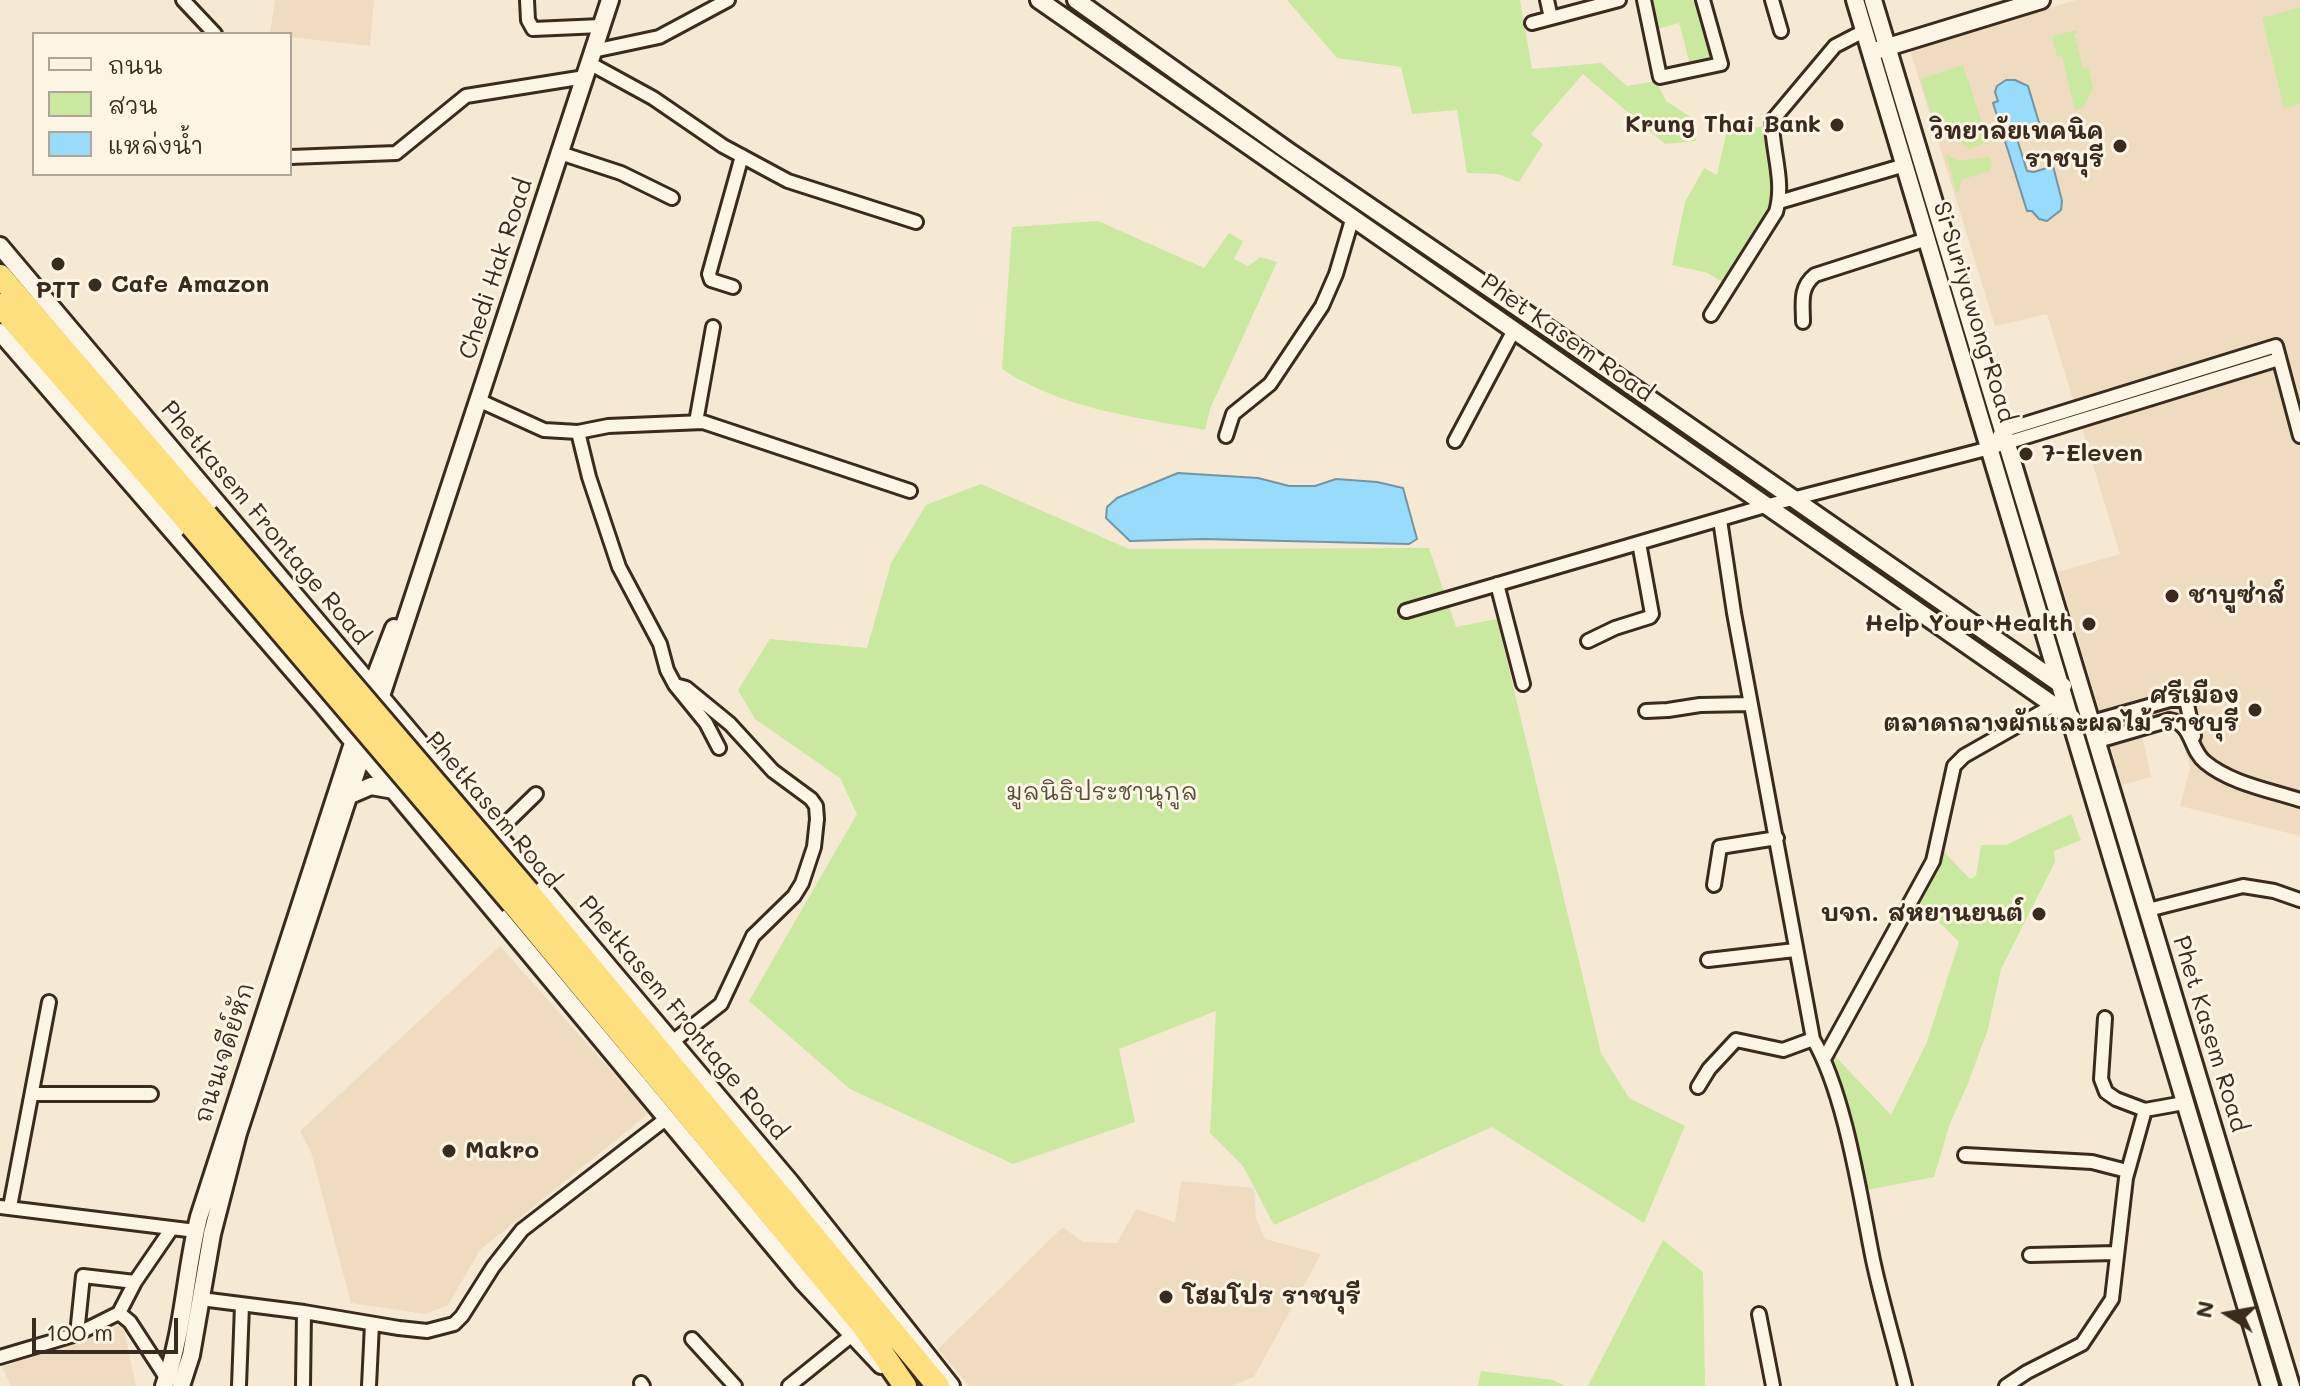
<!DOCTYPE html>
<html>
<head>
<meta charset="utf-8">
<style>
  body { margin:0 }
  #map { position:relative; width:2300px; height:1386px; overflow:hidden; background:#f6e9d4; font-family:Mali,"Playpen Sans Thai",sans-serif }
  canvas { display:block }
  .legend { position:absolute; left:32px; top:32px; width:260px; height:144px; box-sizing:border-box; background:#fcf5e5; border:2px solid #afa495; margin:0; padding:10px 14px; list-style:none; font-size:24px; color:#3b2a1e }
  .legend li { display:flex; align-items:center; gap:16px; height:40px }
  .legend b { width:40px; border:2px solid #afa495 }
  .north { position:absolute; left:2188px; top:1274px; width:80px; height:80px; -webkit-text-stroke:6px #fcf5e5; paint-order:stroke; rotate:281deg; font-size:22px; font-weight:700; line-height:32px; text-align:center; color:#3b2a1e }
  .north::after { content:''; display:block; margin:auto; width:28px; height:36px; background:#3b2a1e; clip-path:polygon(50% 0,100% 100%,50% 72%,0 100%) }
  .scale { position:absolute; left:32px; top:1318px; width:146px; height:36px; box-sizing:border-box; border:4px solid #3b2a1e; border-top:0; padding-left:10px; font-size:24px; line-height:28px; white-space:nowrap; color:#3b2a1e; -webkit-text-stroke:6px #fcf5e5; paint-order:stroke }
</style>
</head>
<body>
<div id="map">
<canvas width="2300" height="1386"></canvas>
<ul class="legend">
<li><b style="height:10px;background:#fcf5e5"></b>ถนน</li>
<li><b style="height:22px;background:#cae8a0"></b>สวน</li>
<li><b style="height:22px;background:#99dbfb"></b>แหล่งน้ำ</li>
</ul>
<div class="north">N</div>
<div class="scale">100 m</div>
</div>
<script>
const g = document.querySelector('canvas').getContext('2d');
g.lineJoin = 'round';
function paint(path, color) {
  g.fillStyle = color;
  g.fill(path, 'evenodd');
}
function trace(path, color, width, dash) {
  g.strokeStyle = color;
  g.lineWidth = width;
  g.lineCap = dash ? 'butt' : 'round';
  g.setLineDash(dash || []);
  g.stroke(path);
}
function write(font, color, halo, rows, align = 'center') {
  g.font = font + ' Mali,"Playpen Sans Thai",sans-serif';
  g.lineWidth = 6;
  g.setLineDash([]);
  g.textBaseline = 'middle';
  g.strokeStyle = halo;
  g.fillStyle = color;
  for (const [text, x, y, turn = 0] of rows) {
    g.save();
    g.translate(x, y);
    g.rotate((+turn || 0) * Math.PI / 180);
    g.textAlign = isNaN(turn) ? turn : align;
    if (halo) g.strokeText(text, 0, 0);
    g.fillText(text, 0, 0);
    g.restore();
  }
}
const built = new Path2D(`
  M275,0h99l-4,46 -80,-9v-3h-20z
  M2076,0h224v836l-120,-30 10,-38 -12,-40 -36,7 9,42 -29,8 -64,-213 62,-18 -73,-240 -52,12 -85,-276z
  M500,946l149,167 -169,137 -32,55 -22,9 -75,-11 -40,-151 -11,-21z
  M1181,1181l73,7 2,30 9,21 56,15 -67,123 -23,9h-262l-31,-37 125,-122 20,15 34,1 19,-34 39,13z
  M123,1324l13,62h-125l-9,-19z`);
const green = new Path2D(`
  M1287,0h233l12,69 69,-6 26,23 29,-5 10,20 29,19 1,21 -31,3 -82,-70 -52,60 12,10 -24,38 -21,-8 -31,-1 -10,-63 -45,4 -11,-47 -64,-9z
  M1649,0h47l20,62 -25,6 -12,-45 -22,6z
  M2300,7v97l-16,4 -22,-90z
  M2077,30v3l-3,1 9,34 5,-1 5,20 -9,20 -9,3 -13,-54h-5l-5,-20z
  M1963,65l25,76 -19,8 -13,-11 -19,-7 -17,-52z
  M1728,125l20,3 24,-2 7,76 -51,84 -20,-13 -36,-8 13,-63 19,-34 13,7z
  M1946,154l12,7 32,-4 2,8 -3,6 -26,8 -6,15z
  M1098,221l106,47 25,-35 14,8 -9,18 14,7 13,-9 16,5 -67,147 -5,21c-70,-13 -143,-21 -203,-61l10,-142z
  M981,484l148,65 300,-1 27,79 41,-8 104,434 28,45 56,28 -41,97 -152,-96 -218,98 -31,-59 -33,-33 6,-122 -97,38 16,73 -122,42 -163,-75 -101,-88 108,-187 -17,-36 -85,-59 -17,-29 32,-51 97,9 24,-85 35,-58z
  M2071,814l10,26 -27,11 1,11 -54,107 -13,60 -21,57 -17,37 -16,54 -67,13 -40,-130 5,-7 59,62 36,-73 32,-100 -40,-40 25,-50 26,27 6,-3 5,-31h25z
  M1663,1240l40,32 2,114h-117z
  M1481,1371l72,9 12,6h-87z`);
const water = new Path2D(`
  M2006,80h9l13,6 12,40 -22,7 -1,6 10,32 7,1 19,-6 9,35 -1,9 -14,11 -8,-2 -7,-8h-5l-34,-108 5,-2 -3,-9 2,-6z
  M1178,473l80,5 31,8h26l21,-7 41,3 26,6 14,51 -8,5 -206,-5 -73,2 -24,-23 1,-11 10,-9z`);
const street = new Path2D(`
  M183,0l32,34
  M527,0l1,20 5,9 68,-3
  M1547,0l4,18
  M1644,0l16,77 61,-13 -18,-64
  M1772,0l9,31
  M1532,23l87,-23
  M593,51l66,-14 69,-37
  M589,63l64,35 70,48 65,35 128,41
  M560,153l61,20 51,25
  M290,157l106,-4 70,-57 119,-19
  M1779,202l126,-37
  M733,287l-22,-7 -2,-6 33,-118
  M1711,315l65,-103c9,-31 -4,-60 -4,-91l63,-75 29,-15
  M1803,322c0,-19 -4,-34 12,-47l112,-36
  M478,400l66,30 34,2 30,-6 95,-4 207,69
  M696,422l17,-95
  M578,432l11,45 30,90 41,77 7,26 8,15 31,38 13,25
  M1226,436l7,-22 37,-30 52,-78 14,-32 16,-54
  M1999,436l3,-5 274,-85 24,90
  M1455,441l59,-111
  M1720,520l14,93 79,426c32,54 47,157 60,221 9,42 22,84 32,126
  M1497,584l26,100
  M1406,611l359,-105 225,-58 289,-89
  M1588,641l27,-13 35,-11 2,-3 -13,-71
  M1646,711l22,-1 32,-5 51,-1
  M2092,722l78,-22h16l8,36
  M2098,741l72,-21c23,4 19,29 35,42 25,21 64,28 95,38
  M496,833l40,-39
  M1714,885l6,-38 57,-9
  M2148,910l95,-24 31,5 26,9
  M1708,960l87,-10
  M2105,1018l-4,61 5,13 10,7 29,11 39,-7
  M672,1042l49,-38 32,-68 41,-40 8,-13 12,-36 3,-28 -1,-13 -5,-7 -38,-28 -43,-47 -44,-36 -11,-3
  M1824,1059l109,-198 21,-95 10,-10 88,-50
  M1698,1087l11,-18 27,-29 47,10 30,-11
  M33,1094h118
  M1965,1155l127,7 35,9
  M0,1207l196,24
  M10,1207l39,-205
  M2030,1255l86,-2
  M201,1299l103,13 95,16 28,3 27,-7 8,-8 31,-49 29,-37 145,-112
  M119,1313l16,-31 37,-54
  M1759,1314l14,72
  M77,1334l6,-58 52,6
  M692,1339l43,47
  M0,1357l77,-23 42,-21 11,9 37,57
  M641,1383l2,3
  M239,1386l3,-81
  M303,1386l1,-74
  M369,1386l3,-62
  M789,1386l63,-51
  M2006,1386l21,-14 55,-28 30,-45 14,-121 19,-68`);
const secondary = new Path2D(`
  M1039,0l1033,718
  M1076,0l212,151 267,182 508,353
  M1855,0l415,1386
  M1873,0l418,1386
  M1878,50l163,-50
  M0,246l790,936 161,204
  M0,332l321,371 482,579 78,83
  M369,693l25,-65
  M378,705l232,-705
  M348,796l23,-10 23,4
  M164,1386c20,-54 21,-114 35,-169l157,-483
  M181,1386l10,-31 21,-121 26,-101 133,-406`);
const highway = new Path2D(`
  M0,276l206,239
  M0,305l192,221
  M528,892l410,494
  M513,903l351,424 41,59`);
const highwayBridge = new Path2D(`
  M206,515l322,377
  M192,526l321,377`);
const markers = [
  [1837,125,8,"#3b2a1e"],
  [2120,146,8,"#3b2a1e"],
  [58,264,8,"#3b2a1e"],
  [95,285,8,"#3b2a1e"],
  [2026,454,8,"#3b2a1e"],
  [2172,596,8,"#3b2a1e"],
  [2089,624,8,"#3b2a1e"],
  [2255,710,8,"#3b2a1e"],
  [2039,914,8,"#3b2a1e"],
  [449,1151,8,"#3b2a1e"],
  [1166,1297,8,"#3b2a1e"]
];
const poiNames = [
  ["Krung Thai Bank",1821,125],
  ["วิทยาลัยเทคนิค",2104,132],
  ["ราชบุรี",2104,160],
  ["Cafe Amazon",111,285,"left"],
  ["PTT",58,291,"center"],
  ["7-Eleven",2042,454,"left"],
  ["ชาบูซ่าส์",2188,596,"left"],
  ["Help Your Health",2073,624],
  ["ศรีเมือง",2239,696],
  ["ตลาดกลางผักและผลไม้ ราชบุรี",2239,724],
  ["บจก. สหยานยนต์",2023,914],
  ["Makro",465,1151,"left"],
  ["โฮมโปร ราชบุรี",1182,1297,"left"]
];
const streetNames = [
  ["Chedi Hak Road",496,269,-72],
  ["Si Suriyawong Road",1974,312,73],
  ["Phet Kasem Road",1567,338,35],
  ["Phetkasem Frontage Road",265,523,50],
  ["Phetkasem Road",493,810,50],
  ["Phetkasem Frontage Road",683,1018,50],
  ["Phet Kasem Road",2210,1034,73],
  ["ถนนเจดีย์หัก",225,1053,-72]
];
const parkNames = [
  ["มูลนิธิประชานุกูล",1102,793]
];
paint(built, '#efdbc0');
paint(green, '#cae8a0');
paint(water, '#99dbfb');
trace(water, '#7394a3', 2);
trace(street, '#3b2a1e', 18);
trace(secondary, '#3b2a1e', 22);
trace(highway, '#3b2a1e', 28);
trace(street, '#fcf5e5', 12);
trace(secondary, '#fcf5e5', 16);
trace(highway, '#fce080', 22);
trace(highwayBridge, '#3b2a1e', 28, []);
trace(highwayBridge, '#fce080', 22);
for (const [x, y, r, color] of markers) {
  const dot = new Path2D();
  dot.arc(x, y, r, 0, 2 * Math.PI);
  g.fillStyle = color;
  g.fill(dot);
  trace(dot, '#fcf5e5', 3);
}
write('bold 24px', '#3b2a1e', '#fcf5e5', poiNames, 'right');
write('24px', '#3b2a1e', '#fcf5e5', streetNames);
write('24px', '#585038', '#fcf5e5', parkNames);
</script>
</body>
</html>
